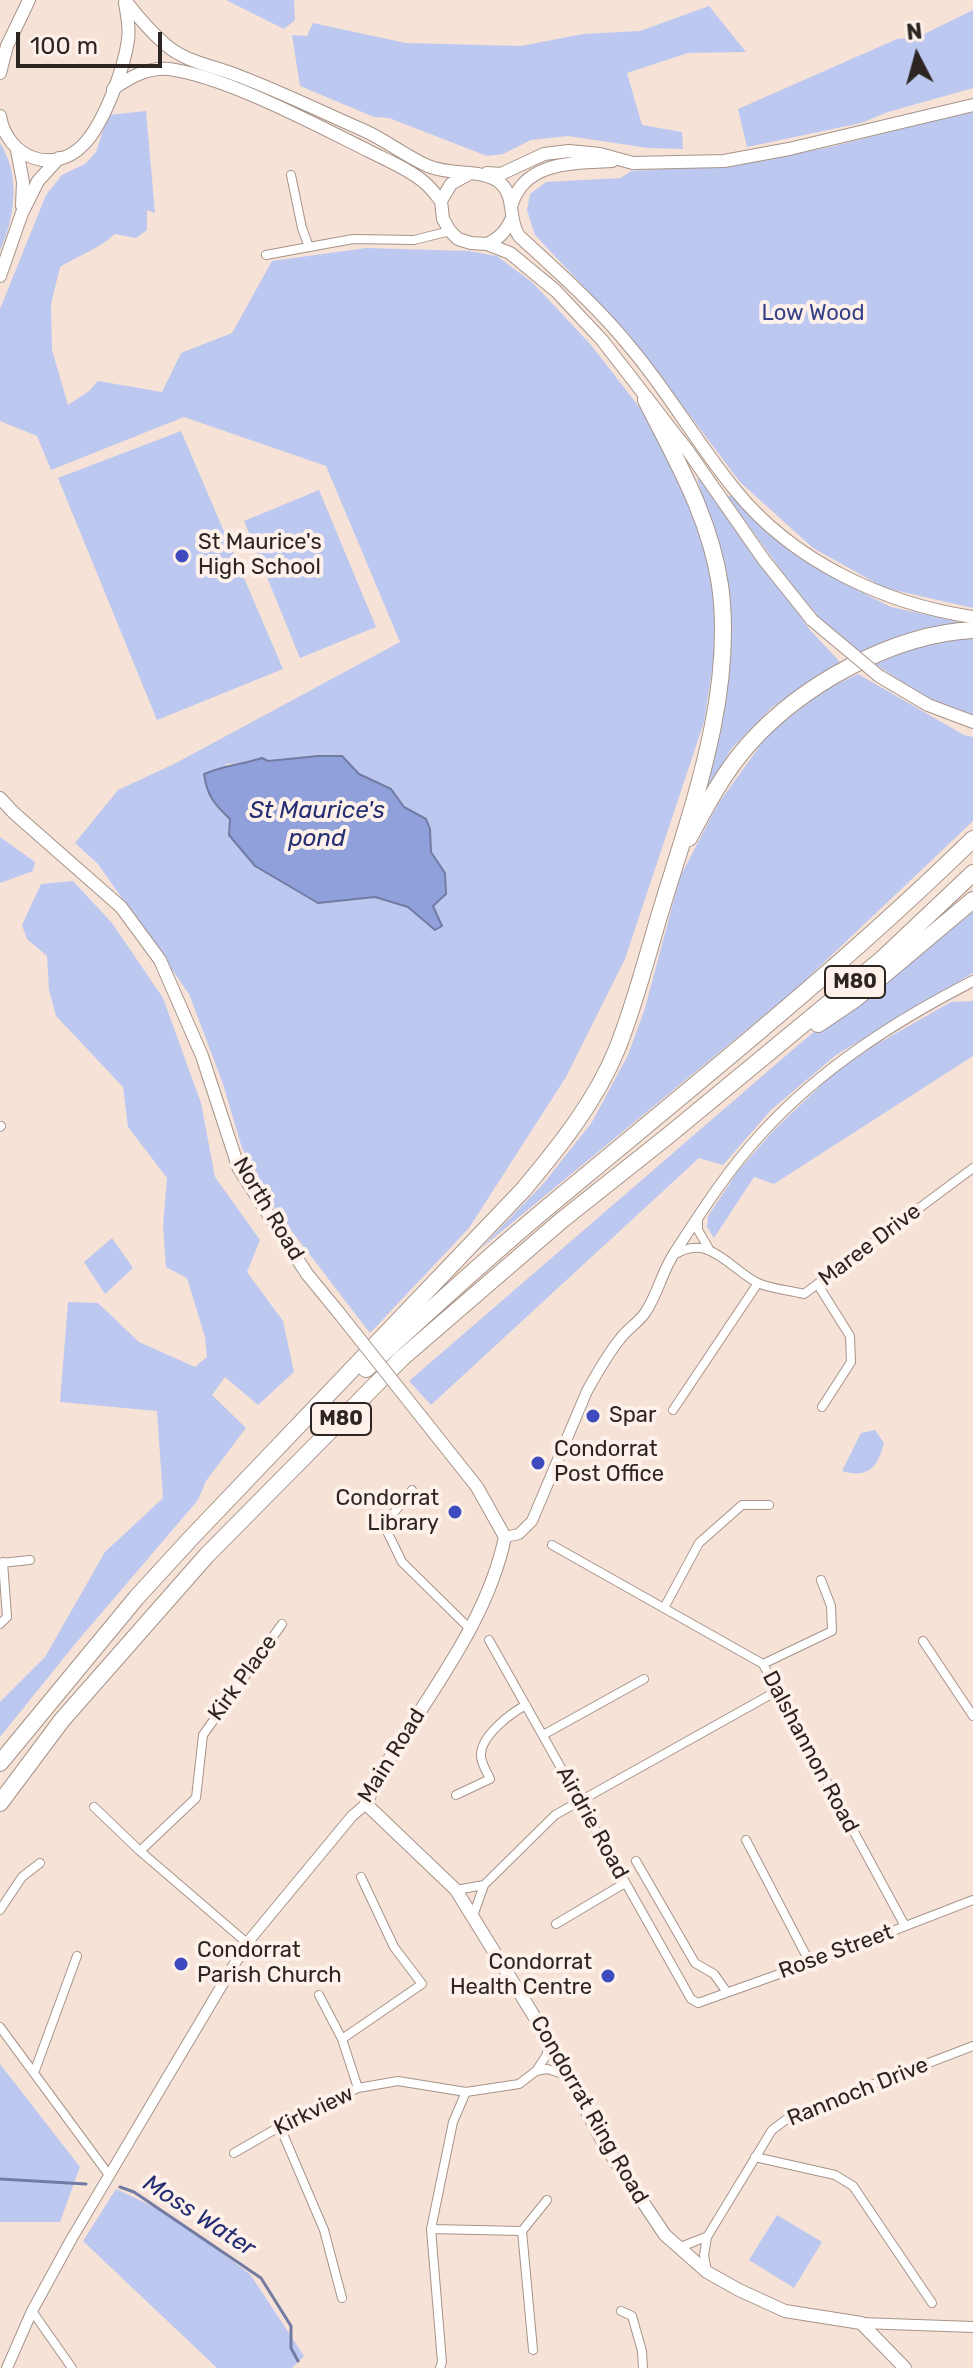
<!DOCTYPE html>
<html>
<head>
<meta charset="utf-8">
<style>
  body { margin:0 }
  #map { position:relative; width:973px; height:2368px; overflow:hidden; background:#f6e2d6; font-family:Rubik,sans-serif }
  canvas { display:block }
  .north { position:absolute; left:877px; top:16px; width:80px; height:80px; -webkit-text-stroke:6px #fef1ea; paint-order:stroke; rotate:354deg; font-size:22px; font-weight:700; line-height:32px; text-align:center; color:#2c2521 }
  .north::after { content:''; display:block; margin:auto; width:28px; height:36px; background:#2c2521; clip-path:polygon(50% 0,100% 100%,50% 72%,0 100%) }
  .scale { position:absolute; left:16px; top:32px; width:146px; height:36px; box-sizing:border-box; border:4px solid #2c2521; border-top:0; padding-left:10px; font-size:24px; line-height:28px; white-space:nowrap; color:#2c2521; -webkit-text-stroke:6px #fef1ea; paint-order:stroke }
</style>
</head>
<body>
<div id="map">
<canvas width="973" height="2368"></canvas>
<div class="north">N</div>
<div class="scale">100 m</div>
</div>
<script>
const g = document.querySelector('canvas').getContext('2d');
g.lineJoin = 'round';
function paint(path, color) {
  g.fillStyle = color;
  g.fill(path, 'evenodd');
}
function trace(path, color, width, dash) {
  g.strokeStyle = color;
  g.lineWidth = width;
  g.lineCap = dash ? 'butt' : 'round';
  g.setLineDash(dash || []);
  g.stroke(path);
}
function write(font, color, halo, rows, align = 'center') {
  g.font = font + ' Rubik,sans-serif';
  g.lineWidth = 8;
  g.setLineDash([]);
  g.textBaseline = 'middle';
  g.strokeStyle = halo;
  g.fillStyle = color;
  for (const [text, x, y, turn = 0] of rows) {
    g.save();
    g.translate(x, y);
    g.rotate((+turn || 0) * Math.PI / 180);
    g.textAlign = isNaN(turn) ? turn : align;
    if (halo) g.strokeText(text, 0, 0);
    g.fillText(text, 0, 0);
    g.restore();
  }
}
const green = new Path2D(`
  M226,0h68l1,20 -11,9z
  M709,6l37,46 -58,1 -61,20 15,52 40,7 1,17 -35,-1 -80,-12 -37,4 -28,14 -16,2 -98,-38 -15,-1 -74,-31 -8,-51 15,1 6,-13 93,20 115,3 62,-12 57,-3z
  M973,10v78l-85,24 -27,11 -114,24 -9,-38 159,-70 21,-2z
  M146,111l9,102 -8,-3v20l-11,8 -21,-4c-16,15 -36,21 -55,33l-9,37 1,46 16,55 21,-14 9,-10 64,11 19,-39 51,-20 40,-72 94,-13 102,3 29,5 36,27 58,62 66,85 45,96 12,61 3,52 -13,83 -79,237 -59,118 -97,151 -99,105 -93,-121 -35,-64 -20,-67 -33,-87 -91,-130 -23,-21 43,-53 58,-27 224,-121 -74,-176 -142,-49 -133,53 -14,-34 -37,-15v-112l46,-114 16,-20 23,-11 11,-12 12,-37zM318,756h24l17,18 32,15 12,18 23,12 4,10 1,23 14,21 -12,33 2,24 -27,-23 -33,-10 -57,6 -89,-68 1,-16 -4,-55 21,-1 15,-5 6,3z
  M973,111v497l-88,-20 -72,-40 -73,-66 -110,-146 -95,-101 -8,-25 3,-16 16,-12 75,-4 10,-7 111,-7 88,-17z
  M0,143c21,33 15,74 0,108z
  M181,431l102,238 -126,51 -99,-242z
  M701,478l109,152 30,32 -69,46 -40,41 -23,41c-6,-17 7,-35 10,-53 5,-25 10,-52 12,-78 4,-66 -13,-119 -33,-180z
  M319,490l57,137 -76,31 -56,-137z
  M731,495l67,62 51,29 42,21 78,17 -45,4 -63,24 -37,-29 -33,-39 -63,-87z
  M973,635v81l-51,-21 -47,-31 46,-19z
  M858,674l106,61 9,2v84l-177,168 -317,261 65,-67 48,-61 36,-67 17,-47 35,-131 38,-73 54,-75 57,-41z
  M0,837l35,25 -2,9 -33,12z
  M73,881l39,42 51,75 38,105 14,74 45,63 -13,32 36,49 11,51 -36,33 -33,-28 -13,18 34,33 -40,53 -8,19 -123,144 -75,93v-35l45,-45 60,-105 58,-54 -6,-87 -97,-9 8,-100 30,1 41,39 56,25 12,-10 -2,-20 -18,-59 -21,-11 -3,-41 4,-48 -39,-51 -5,-40 -67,-71 -7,-26 -2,-34 -20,-17 -5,-14 19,-41z
  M973,906v67l-137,82 -65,55 -48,55 -24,-7 -268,247 -22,-24 395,-341z
  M973,1001v55l-199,128 -20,-7 -40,61 -7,-11 1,-11 30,-45 36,-41 61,-58 42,-28 74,-42z
  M112,1238l21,30 -28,26 -21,-32z
  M875,1430l9,13c-6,24 -16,36 -42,28l19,-38z
  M0,2064l80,103 -20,55h-60z
  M116,2189l51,24 83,61 54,82 -12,12h-75l-134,-127z
  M777,2215l45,27 -28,46 -45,-28z`);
const water = new Path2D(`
  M318,756h24l17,18 32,15 13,18 22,12 4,10 1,23 14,21 1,21 -13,12 9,20 -7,4 -27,-23 -33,-10 -57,6 -63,-37 -26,-31 1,-16c-15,-14 -23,-23 -26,-45 22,-9 36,-9 58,-16l6,3z`);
const stream = new Path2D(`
  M0,2179l86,5
  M120,2187l14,5 127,86 30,48v22l7,13`);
const minor = new Path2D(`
  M291,175l11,53 7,19 44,-8 61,1 36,-9
  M266,255l43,-8
  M0,1127l1,-1
  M698,1218v12l11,19
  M674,1255c34,-22 53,11 82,27 13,7 33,8 48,12l169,-126
  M818,1285l32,51 1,26 -29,45
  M673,1410l85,-127
  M412,1490l-28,35 18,37 68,67
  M552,1545l211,119 142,262
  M1,1563l29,-3
  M664,1608l35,-65 43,-38h27
  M0,1624l7,-7 -4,-55
  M489,1640l202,359 7,4 112,-40 163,-63
  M923,1641l50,75
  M763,1664l69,-33 -1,-25 -10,-26
  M543,1735l101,-56
  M456,1795l34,-16c-3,-7 -9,-16 -9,-23 -1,-20 30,-43 45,-51
  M94,1807l46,44 107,92
  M746,1840l64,123
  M140,1851l56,-53 7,-63 79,-111
  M636,1861l59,102 19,11 12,17
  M456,1890l28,-5
  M0,1910l22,-33 18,-14
  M473,1916l11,-31 71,-70 222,-124
  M556,1924l69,-41
  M319,1995l23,44 16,49
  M0,2027l109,148
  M342,2039l80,-55 -28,-37 -33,-70
  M536,2071l11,-2 19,6
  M34,2073l43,-117
  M280,2127l44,103 18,68
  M234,2153l59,-34 65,-31 40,-7 68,11 53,-8 17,-13 10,-15 4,-14
  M755,2157l80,18 18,11 79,117
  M431,2229l91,2
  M678,2248l28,-11
  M707,2272l-3,-17 3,-18 65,-107 19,-14 182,-70
  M32,2311l40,57
  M621,2311l11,5 10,35 1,17
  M533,2350l-11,-119 25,-31
  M440,2368l2,-6 -11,-133 22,-107 13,-30`);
const tertiary = new Path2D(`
  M505,1537l14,-3 13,-13 55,-130c10,-18 20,-36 33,-52 7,-10 18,-16 25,-26 13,-19 17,-42 30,-61 26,-40 53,-82 86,-118 59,-65 134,-113 212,-153
  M861,2323l112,4
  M7,2368l25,-57 40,-73 175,-295 105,-127 14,-12`);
const secondary = new Path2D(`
  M125,0c12,16 26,32 41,45 21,18 49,21 73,31 42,16 83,36 124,54 23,10 42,26 65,36 23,10 53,3 70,15 19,14 9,38 21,55 39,36 79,71 112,112 38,45 67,97 105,143 57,70 148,113 237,126
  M0,73l7,-27 22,-46
  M113,89c17,-12 35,-22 56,-20 58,8 145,55 198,81 19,10 42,19 58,33 6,5 11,12 16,18
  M0,116c7,42 54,60 84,28 20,-21 40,-75 44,-104 2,-12 -1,-25 -3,-37
  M17,150l6,32 -1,24
  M487,173l14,1 43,-20 25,-3 31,3 33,9 91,-2 65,-12 184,-44
  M467,175l-16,9 -10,17 2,18 7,12 8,8 13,4 16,1 23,9 46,38 46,49 86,111 76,109 48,60
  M512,204c13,-43 62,-41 100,-43
  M487,244c13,-6 19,-13 25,-26
  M0,276l22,-63 16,-32 21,-23
  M879,676l49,29 45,17
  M0,798l14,15 107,94 39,53 42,96 37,113 68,105 32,39
  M423,1419l54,68 28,50c-14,67 -53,125 -90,182 -18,28 -36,54 -49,85l90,86 94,152 54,102 61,91 42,37 32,18 46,21 76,12 44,45`);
const motorway = new Path2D(`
  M689,838c17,-32 35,-66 59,-93 53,-60 145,-111 225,-115
  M818,1024l37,-25 118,-99
  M366,1369c58,-53 116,-107 176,-157 146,-122 295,-240 431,-373
  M0,1763l137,-166 55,-60 331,-347c36,-43 73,-89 94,-141 18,-45 30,-93 44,-139 31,-102 74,-217 59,-325 -10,-68 -44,-125 -74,-185
  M0,1803l62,-83 145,-165 195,-197 160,-138 107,-85 212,-175 92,-87`);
const secondaryBridge = new Path2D(`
  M812,620l67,56
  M339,1313l84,106`);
const markers = [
  [182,556,8,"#3e4abe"],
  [593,1416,8,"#3e4abe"],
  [538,1463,8,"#3e4abe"],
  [455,1512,8,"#3e4abe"],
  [181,1964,8,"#3e4abe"],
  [608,1976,8,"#3e4abe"]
];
const shields = [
  [855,982,60],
  [341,1419,60]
];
const shieldNames = [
  ["M80",855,982],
  ["M80",341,1419]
];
const parkNames = [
  ["Low Wood",813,314]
];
const poiNames = [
  ["St Maurice's",198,543],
  ["High School",198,568],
  ["Spar",609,1416],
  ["Condorrat",554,1450],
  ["Post Office",554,1475],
  ["Condorrat",439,1499,"right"],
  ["Library",439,1524,"right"],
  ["Condorrat",197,1951],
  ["Parish Church",197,1976],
  ["Condorrat",592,1963,"right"],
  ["Health Centre",592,1988,"right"]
];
const streetNames = [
  ["North Road",268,1209,59],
  ["Maree Drive",870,1245,-37],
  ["Kirk Place",243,1678,-54],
  ["Dalshannon Road",810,1752,62],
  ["Main Road",392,1756,-58],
  ["Airdrie Road",592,1823,61],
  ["Rose Street",836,1952,-20],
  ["Rannoch Drive",858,2092,-22],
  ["Condorrat Ring Road",589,2110,60],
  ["Kirkview",314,2111,-26]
];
const waterNames = [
  ["St Maurice's",317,811],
  ["pond",317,839],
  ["Moss Water",199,2216,33]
];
paint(green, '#bdc8f1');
paint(water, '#90a0da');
trace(water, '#727ba2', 2);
trace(stream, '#727ba2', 3);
trace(minor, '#a79489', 10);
trace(tertiary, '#a79489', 12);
trace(secondary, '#a79489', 14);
trace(motorway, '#a79489', 18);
trace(minor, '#fff', 8);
trace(tertiary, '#fff', 10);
trace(secondary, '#fff', 12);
trace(motorway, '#fff', 16);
trace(secondaryBridge, '#a79489', 14, []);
trace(secondaryBridge, '#fff', 12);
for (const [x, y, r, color] of markers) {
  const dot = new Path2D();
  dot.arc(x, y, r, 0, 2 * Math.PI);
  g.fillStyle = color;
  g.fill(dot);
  trace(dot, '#fef1ea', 3);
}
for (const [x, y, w] of shields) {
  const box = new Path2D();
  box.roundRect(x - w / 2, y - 16, w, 32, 6);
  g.fillStyle = '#fef1ea';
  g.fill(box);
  trace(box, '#2c2521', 2);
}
write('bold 20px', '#2c2521', null, shieldNames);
write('22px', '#354187', '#fef1ea', parkNames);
write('22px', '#2c2521', '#fef1ea', poiNames, 'left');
write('22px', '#2c2521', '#fef1ea', streetNames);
write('italic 24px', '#252e72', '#fef1ea', waterNames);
</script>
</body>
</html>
